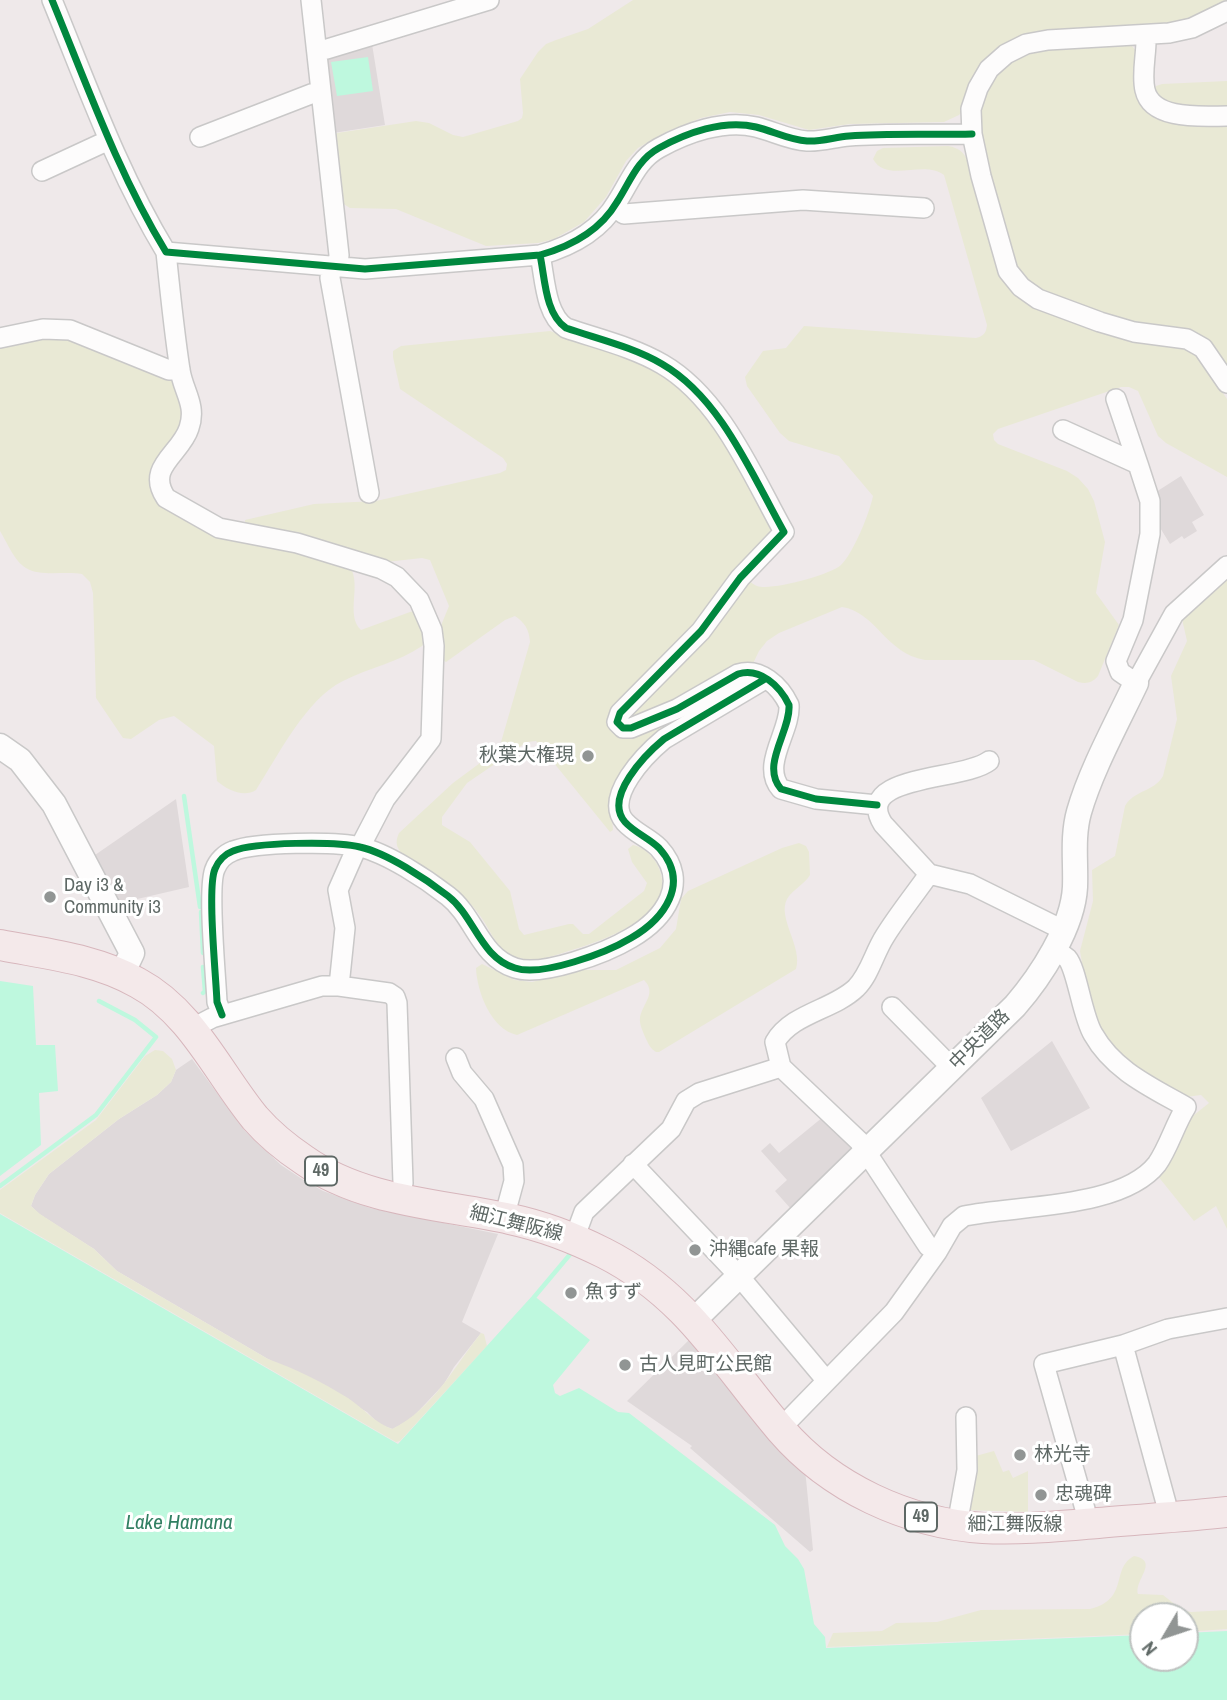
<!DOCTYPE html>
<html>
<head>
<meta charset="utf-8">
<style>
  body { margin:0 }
  #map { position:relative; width:1227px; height:1700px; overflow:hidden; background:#efe9ea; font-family:"Archivo Narrow",sans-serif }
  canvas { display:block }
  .north { position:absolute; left:1129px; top:1602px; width:70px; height:70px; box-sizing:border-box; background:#fff; border:2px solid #bfc3c1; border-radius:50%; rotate:231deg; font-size:19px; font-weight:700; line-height:28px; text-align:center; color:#5e6865 }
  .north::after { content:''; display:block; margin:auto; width:24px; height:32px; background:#919594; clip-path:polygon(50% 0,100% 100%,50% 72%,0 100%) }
</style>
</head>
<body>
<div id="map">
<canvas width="1227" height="1700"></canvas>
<div class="north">N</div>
</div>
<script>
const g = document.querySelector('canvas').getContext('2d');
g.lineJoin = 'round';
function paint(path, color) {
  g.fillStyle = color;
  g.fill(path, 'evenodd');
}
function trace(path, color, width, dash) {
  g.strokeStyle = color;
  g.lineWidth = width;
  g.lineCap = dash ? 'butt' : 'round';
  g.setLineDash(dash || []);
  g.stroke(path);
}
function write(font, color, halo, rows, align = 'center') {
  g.font = font + ' "Archivo Narrow","Noto Sans JP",sans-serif';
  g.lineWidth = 6;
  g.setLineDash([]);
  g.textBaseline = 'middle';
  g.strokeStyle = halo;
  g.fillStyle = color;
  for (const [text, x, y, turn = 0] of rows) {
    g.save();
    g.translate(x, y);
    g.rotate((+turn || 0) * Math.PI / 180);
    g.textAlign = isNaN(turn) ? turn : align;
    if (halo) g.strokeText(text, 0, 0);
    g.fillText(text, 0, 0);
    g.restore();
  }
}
const industrial = new Path2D(`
  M372,44l13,81 -52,8 -8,-71 3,-5z
  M1181,476l23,39 -12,7 5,9 -13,8 -2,-3 -12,8 -11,-18 -3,-34z
  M176,799l13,88 -69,16 -25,-48z
  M1052,1041l38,67 -79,43 -30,-53z
  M192,1059l53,72 36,34 21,14 21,12 47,17 128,26 -36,88 19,11 -27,34 -10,17 -33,35 -18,10 -13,-4 -13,-13 -99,-53 -151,-88 -23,-22 -55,-35 -8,-8 4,-11 14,-21 70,-55 38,-24 14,-13 5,-12z
  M823,1117l32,30 -64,62 -16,-18 12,-11 -26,-29 9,-8 9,10z
  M691,1338l114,131 8,81 -3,2 -120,-104 2,-2 -65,-45z`);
const green = new Path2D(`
  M633,0h594v1l-37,19 -22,5 -145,11 -64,79 -15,7 -94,2 -41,6 -50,-15 -29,-3 -29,6 -35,14 -28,16 -12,13 -20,36 -22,25 -30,17 -16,4 -52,3 -90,-37 -46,-1 -8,-5 -8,-67 3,-3 79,-12 13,2 24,12 10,2 55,-16 4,-3 1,-5 -3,-34 18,-27 8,-8 10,-4 32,-11z
  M1124,44l8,2 6,7 1,40 88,29v246c-30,-14 -60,-31 -91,-44 -31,-12 -84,-20 -108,-42 -19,-17 -25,-59 -32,-84 -15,-50 -36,-125 33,-146 28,-8 66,-6 95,-8z
  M1227,81v29l-56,-4 -18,-15 3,-5 6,-2z
  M948,146c11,2 16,6 20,16l33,113 183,72 13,7 30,45v78l-61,-34 -8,-7 -20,-45 -9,-4h-8l-123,42 -5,5 1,6 4,4 69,27 11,7 10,11 6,12 11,41 -9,51 23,32 -21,51c-6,7 -11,8 -20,6l-44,-22h-109c-40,-7 -49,-48 -83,-53l-63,26 -12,8 -8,10 -11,23 -87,60 -50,69 2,27 -3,2 -74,-91 -9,1 -60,41 -25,34v8l28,17 40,49 9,38 5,6 45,-11h4l10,10h6l55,-43 3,-8 -15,-21 -4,-13 5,-4c10,2 19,10 24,19 26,49 -52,76 -85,86 -17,5 -35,13 -52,8 -23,-5 -27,-24 -39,-41 -20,-29 -49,-44 -78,-62 -7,-8 -8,-13 -4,-22l54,-50 46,-34 31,-107c-1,-13 -5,-19 -15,-26l-10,4 -59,42 -4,-2 -2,-32 9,-22 -19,-46 -8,-2 -36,4 -141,-39v-3l69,-16 62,-3 124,-28 6,-3 1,-6 -4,-6 -103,-69 -7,-32v-6l8,-5 149,-15 108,39 45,38 31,49 38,71v5l-24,47c3,2 6,5 9,6 14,5 73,-11 84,-21 12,-11 29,-53 32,-69l-34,-40 -50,-15 -9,-8 -33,-47 -2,-9 18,-26 23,-3 18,-22 172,12c8,-2 10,-5 11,-13l-43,-150c-20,-16 -57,9 -71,-16l4,-8 6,-3z
  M57,335l105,38 13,11 10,33 -34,66 116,61 83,23c12,18 -5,48 11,63l49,-18 3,-1 7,6 5,25 -3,4c-23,16 -54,22 -79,35 -37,18 -65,75 -87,109 -12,8 -29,0 -39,-9l-3,-35 -40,-30 -15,4 -28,19 -8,-1 -27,-40 -3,-105 -3,-11 -8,-8c-17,-3 -42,3 -56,-6 -12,-7 -19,-26 -26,-37v-187z
  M1227,577v652l-11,-23 -22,15 -37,-46 27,-52 25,-20 -8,-8 -15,2 -41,-23 -26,-19 -20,-26 -11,-31 -8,-47 13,-50 -1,-31 23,-14 10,-50c9,-16 29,-14 38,-30l14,-57 -6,-43 16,-35 -5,-22z
  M799,843l7,3 3,6 1,23c-6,10 -17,14 -23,24 -10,19 16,48 9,70l-137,83h-3c-6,-4 -7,-7 -10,-13 -3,-7 -7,-15 -6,-22 3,-14 17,-24 4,-37l-127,55c-26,-6 -40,-43 -41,-67l6,-4 33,16 17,2 50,-12h34l44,-22 16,-19 5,-30 7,-8 94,-43z
  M155,1050l8,1 9,8 4,11 -5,12 -14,13 -38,24 -70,55 -14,21 -4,11 9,8 54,35 23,22 151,88c28,10 54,23 80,39 15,10 27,25 44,31 41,-20 62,-62 89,-96l3,1 3,12 -87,95 -4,1 -396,-229v-23l96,-70 49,-64z
  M994,1451l9,21 6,-2 4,8 15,-7v41l-63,-2 7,-53z
  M1134,1556c26,5 0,24 4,38l25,1 19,15 9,2 36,-2v19l-42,3v-16h-42v18l-316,13 6,-14 49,-2 14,-8 41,-1 44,-12 109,-1c40,-10 20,-40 44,-53z`);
const water = new Path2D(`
  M368,57l5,34 -36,5 -6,-34z
  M0,981l33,5 3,59h19l3,46 -19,2 2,52 -41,31z
  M0,1214l398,230 135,-149 57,45 -37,45 2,8 5,3 19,-8 39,24 11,1 146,112 10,21 13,13 6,10 10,55 11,13 1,11 317,-13v23h42v-25l42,-2v69h-1227z`);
const stream = new Path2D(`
  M184,796l16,111
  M201,912l2,41
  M203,993l2,-2 -2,-24
  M0,1186l96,-71 60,-78 -21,-17 -36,-19
  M535,1296l37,-44 -2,-1`);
const minor = new Path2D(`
  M52,0c35,85 66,173 114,252l199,17 175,-14c32,-9 60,-24 77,-53 13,-20 20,-42 42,-54 27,-15 65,-29 97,-21 17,4 33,13 51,14 14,1 28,-4 42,-5 41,-3 82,-1 123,-2
  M311,0l28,255 -1,12
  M1227,11l-35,17 -23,5 -121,7 -22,4 -20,10 -17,15 -11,19 -7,21 1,25 9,42 27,95 13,16 17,12 62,23 34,10 53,7 16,9 24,35
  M1146,35c1,18 -5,38 -1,55 7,31 58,26 82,26
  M317,50l10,-1 162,-49
  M200,137l111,-43 10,-1
  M42,171l67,-31
  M614,207l10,7 179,-14 121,8
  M166,252c4,39 8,79 14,118 3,21 17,35 9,58 -8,26 -44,39 -23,70l53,30 78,15 85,26 15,8 22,23 13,30 2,16 -3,93 -46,60 -25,48
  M540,255c5,23 5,59 26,73 32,11 67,19 96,36 59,34 90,111 122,168l-44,46 -39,53 -81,82 -3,9 6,6h8l46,-19 61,-35c22,-7 42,12 51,31 2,26 -29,60 -8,84l35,10 61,6
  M331,266l-1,12 39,215
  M0,338l43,-9 27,1 99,40 11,-1
  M1116,399l22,65
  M1063,430l75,34 12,37v33l-17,86 -17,41 4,11 16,11 38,-69 53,-48
  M929,874l-46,-50c-31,-50 81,-43 106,-63
  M339,986l6,-58 -7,-38 19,-43
  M892,1007l60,61
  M222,1015l-5,-13c-1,-25 -10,-115 -2,-133 3,-8 10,-15 18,-18 22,-9 103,-10 127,-4 27,6 66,32 88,49 27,21 32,61 67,72 27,9 91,-15 116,-30 33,-19 60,-55 28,-90 -10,-10 -24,-15 -34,-26 -22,-25 21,-68 39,-83l101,-60
  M191,1029l21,-11 110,-32h17l50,7 6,4 2,6 6,180 -3,15
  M456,1058l6,15 22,26 29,66 1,16 -10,37
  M633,1164l106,112 87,104
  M574,1239l10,-27 87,-83 15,-28 13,-8 82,-26
  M937,1252l15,-26 12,-10c53,-11 158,-7 193,-52 12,-17 18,-40 29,-57 -35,-20 -72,-36 -93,-73 -11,-18 -16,-65 -26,-76 -4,-3 -9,-6 -14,-9
  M1123,1345l43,158 1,14
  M780,1429l114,-117 43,-60 -9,-6 -69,-105 -78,-74 -6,-25c17,-29 58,-32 81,-54 14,-14 18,-35 29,-52 13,-21 30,-42 44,-62l41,10 93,46
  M1086,1524l-1,-15 -41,-145 79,-19 45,-16 59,-11
  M957,1525l10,-55 -1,-53`);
const tertiary = new Path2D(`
  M0,746l20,14 34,44 78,149 -10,21
  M694,1320l321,-314c26,-30 58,-79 60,-119 1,-25 -3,-50 4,-75 12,-42 38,-89 57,-129`);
const primary = new Path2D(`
  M0,945c46,9 97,14 138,38 54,29 80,90 117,135 14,16 31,30 49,42 59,42 137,44 206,59 33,7 64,19 94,34 83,42 119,109 177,177 50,58 126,93 202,98 38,2 77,-2 115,-5 43,-4 86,-6 129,-11`);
const cycleway = new Path2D(`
  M52,0c35,85 66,173 114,252l199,17 175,-14c32,-9 60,-24 77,-53 13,-20 20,-42 42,-54 27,-15 65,-29 97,-21 17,4 33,13 51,14 14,1 28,-4 42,-5 41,-3 82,-1 123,-2
  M540,255c5,23 5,59 26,73 32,11 67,19 96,36 59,34 90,111 122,168l-44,46 -39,53 -81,82 -3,9 6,6h8l46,-19 61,-35c22,-7 42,12 51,31 2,26 -29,60 -8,84l35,10 61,6
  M222,1015l-5,-13c-1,-25 -10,-115 -2,-133 3,-8 10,-15 18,-18 22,-9 103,-10 127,-4 27,6 66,32 88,49 27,21 32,61 67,72 27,9 91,-15 116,-30 33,-19 60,-55 28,-90 -10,-10 -24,-15 -34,-26 -22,-25 21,-68 39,-83l101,-60`);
const markers = [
  [588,756,7,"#919594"],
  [50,897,7,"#919594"],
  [695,1250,7,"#919594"],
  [571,1293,7,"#919594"],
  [625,1365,7,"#919594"],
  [1020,1455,7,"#919594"],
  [1041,1495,7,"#919594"]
];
const shields = [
  [321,1171,32],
  [921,1517,32]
];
const shieldNames = [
  ["49",321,1171],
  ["49",921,1517]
];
const poiNames = [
  ["秋葉大権現",574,756,"right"],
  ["Day i3 &",64,886],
  ["Community i3",64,908],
  ["沖縄cafe 果報",709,1250],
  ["魚すず",585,1293],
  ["古人見町公民館",639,1365],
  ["林光寺",1034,1455],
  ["忠魂碑",1055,1495]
];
const streetNames = [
  ["中央道路",980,1040,-45],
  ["細江舞阪線",516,1224,14],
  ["細江舞阪線",1015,1525]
];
const waterNames = [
  ["Lake Hamana",179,1523]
];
paint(industrial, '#dfd9da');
paint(green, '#e9e9d5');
paint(water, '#bef8de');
trace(stream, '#bef8de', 4.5);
trace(minor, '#c9c8c8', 22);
trace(tertiary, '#c9c8c8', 27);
trace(primary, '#d7b6bc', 32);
trace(minor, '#fdfcfc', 19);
trace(tertiary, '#fdfcfc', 24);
trace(primary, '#f4e9ea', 30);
trace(cycleway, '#00873e', 7);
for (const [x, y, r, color] of markers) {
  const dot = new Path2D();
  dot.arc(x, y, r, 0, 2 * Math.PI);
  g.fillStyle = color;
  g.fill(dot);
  trace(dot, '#fff', 2.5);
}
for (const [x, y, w] of shields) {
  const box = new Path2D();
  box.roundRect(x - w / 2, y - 14.5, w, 29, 5);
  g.fillStyle = '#fff';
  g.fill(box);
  trace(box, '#5e6865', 2);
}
write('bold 18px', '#5e6865', null, shieldNames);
write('19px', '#5e6865', '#fff', poiNames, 'left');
write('19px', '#5e6865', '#fff', streetNames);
write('italic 21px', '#317f62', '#fff', waterNames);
</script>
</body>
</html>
